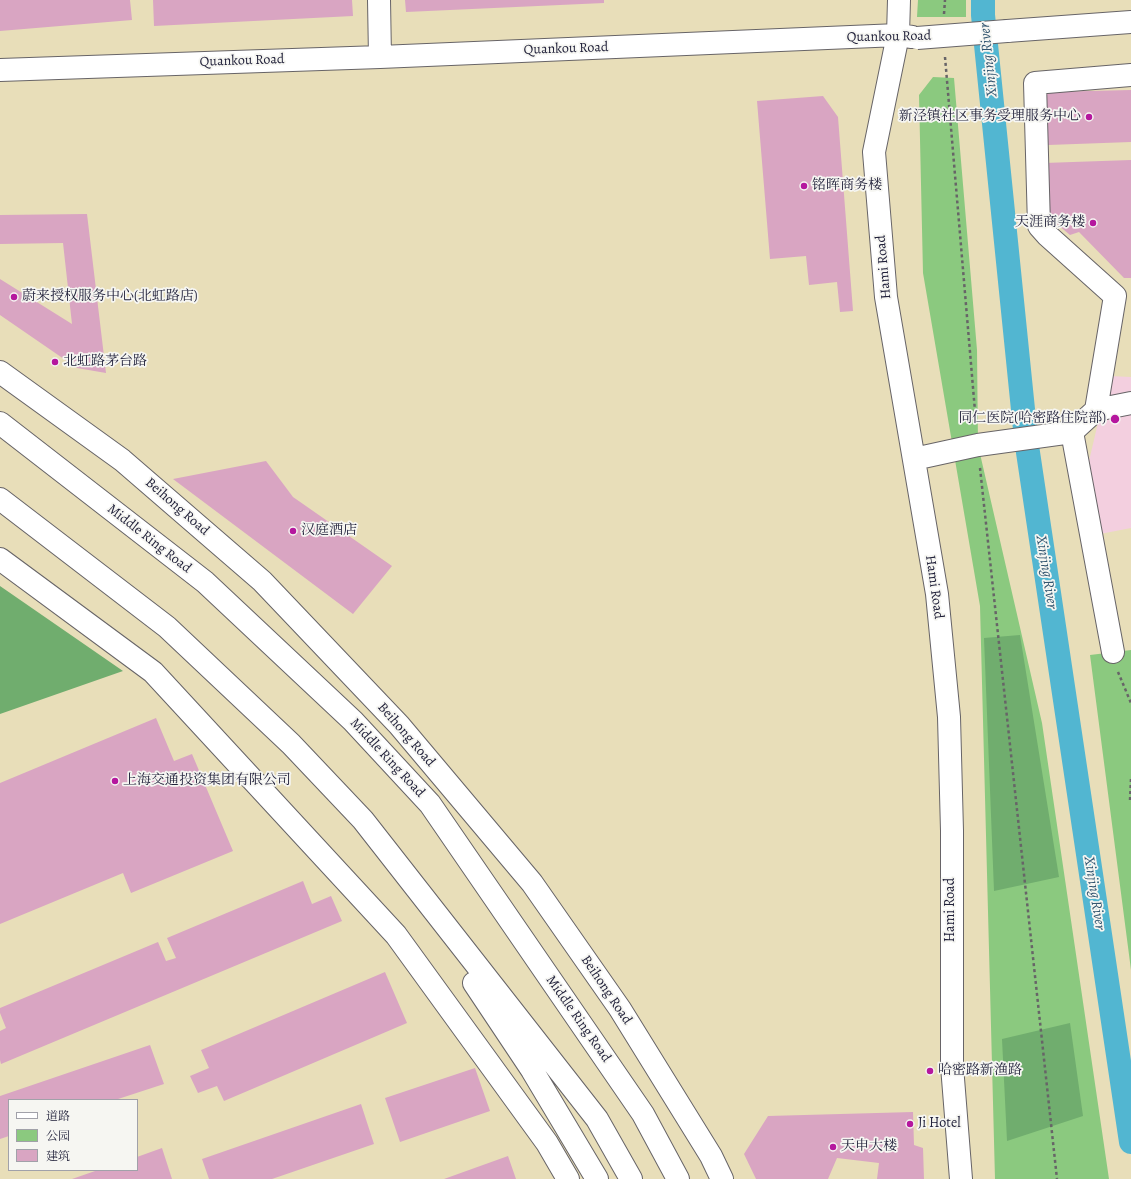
<!DOCTYPE html>
<html>
<head>
<meta charset="utf-8">
<style>
  body { margin:0 }
  #map { position:relative; width:1131px; height:1179px; overflow:hidden; background:#e8deb9; font-family:Alegreya,"Noto Serif SC",serif }
  canvas { display:block }
  .legend { position:absolute; left:8px; top:1099px; width:130px; height:72px; box-sizing:border-box; background:#f6f6f2; border:1px solid #a1a1a9; margin:0; padding:5px 7px; list-style:none; font-size:12px; color:#22223b }
  .legend li { display:flex; align-items:center; gap:8px; height:20px }
  .legend b { width:20px; border:1px solid #a1a1a9 }
</style>
</head>
<body>
<div id="map">
<canvas width="1131" height="1179"></canvas>
<ul class="legend">
<li><b style="height:5px;background:#fff"></b>道路</li>
<li><b style="height:11px;background:#8bc97f"></b>公园</li>
<li><b style="height:11px;background:#d9a5c2"></b>建筑</li>
</ul>
</div>
<script>
const g = document.querySelector('canvas').getContext('2d');
g.lineJoin = 'round';
function paint(path, color) {
  g.fillStyle = color;
  g.fill(path, 'evenodd');
}
function trace(path, color, width, dash) {
  g.strokeStyle = color;
  g.lineWidth = width;
  g.lineCap = dash ? 'butt' : 'round';
  g.setLineDash(dash || []);
  g.stroke(path);
}
function write(font, color, halo, rows, align = 'center') {
  g.font = font + ' Alegreya,"Noto Serif SC",serif';
  g.lineWidth = 3.5;
  g.setLineDash([]);
  g.textBaseline = 'middle';
  g.strokeStyle = halo;
  g.fillStyle = color;
  for (const [text, x, y, turn = 0] of rows) {
    g.save();
    g.translate(x, y);
    g.rotate((+turn || 0) * Math.PI / 180);
    g.textAlign = isNaN(turn) ? turn : align;
    if (halo) g.strokeText(text, 0, 0);
    g.fillText(text, 0, 0);
    g.restore();
  }
}
const built = new Path2D(`
  M1109,376l22,1v151l-31,6 -11,-73z`);
const green = new Path2D(`
  M918,0h48v17h-49z
  M933,77l21,1 23,272 1,95 64,278 67,456h-114l-15,-573 -57,-333 -4,-178z
  M1131,650v320l-41,-315z`);
const forest = new Path2D(`
  M0,586l123,85 -123,43z
  M1020,635l39,242 -65,14 -10,-253z
  M1070,1023l13,93 -76,25 -5,-102z`);
const canal = new Path2D(`
  M983,0v15l43,424 105,703`);
const building = new Path2D(`
  M0,0h130l2,20 -132,11z
  M153,0h199l1,16 -199,10z
  M405,0h199v3l-198,9z
  M1131,90v52l-83,3 -2,-53z
  M823,96l15,21 15,194 -13,1 -3,-30 -28,3 -3,-29 -36,3 -13,-158z
  M1131,160v118h-7l-45,-46 -9,3 -25,-21 -1,-51z
  M87,214l19,159 -29,-5 -77,-53v-36l72,45 -9,-81 -63,1v-29z
  M266,461l27,36 99,69 -39,48 -180,-135z
  M156,718l18,43 18,-7 41,97 -102,42 -8,-20 -123,51v-141z
  M303,881l9,23 19,-8 11,25 -341,143 -1,-4v-29l6,-3 -6,-15v-5l158,-66 8,19 10,-3 -9,-20z
  M385,972l22,51 -183,78 -7,-15 -19,7 -8,-17 19,-8 -8,-18z
  M150,1045l14,39 -49,16h-106v36l-9,3v-43z
  M475,1068l15,43 -90,31 -15,-44z
  M361,1104l13,40 -102,35h-63l-7,-20z
  M913,1112l1,33 9,3 1,31h-47l2,-16 -42,-5 -9,21h-72l-12,-25 24,-38z
  M162,1148l10,31h-100l26,-9h39v-13z
  M508,1156l8,23h-72z`);
const path = new Path2D(`
  M944,14l1,-14
  M945,57l31,366
  M980,468l77,711
  M1118,672l13,31
  M1131,779l-1,21 1,1`);
const minor = new Path2D(`
  M379,0l1,57
  M899,0l-1,35 -24,117 12,145 51,297 12,123 3,114v235l9,113
  M1007,31l124,-9
  M0,70l380,-13 518,-22 14,2
  M1096,410l19,-114 -68,-61 -8,-9 -4,-143 96,-8
  M1072,432l41,220
  M914,459l64,-14 94,-13 24,-22 35,-7`);
const major = new Path2D(`
  M0,372l122,88 140,121 137,144 133,158 88,126 91,147 11,23
  M0,559l153,113 243,263 151,208 21,36`);
const highway = new Path2D(`
  M0,423l205,159 148,139 77,83 213,310 35,65
  M0,499l167,128 124,117 72,76 234,299 34,60
  M474,983l58,87 65,109`);
const minorBridge = new Path2D(`
  M917,38l90,-7`);
const markers = [
  [1089,117,4,"#b5179e"],
  [804,186,4,"#b5179e"],
  [1093,223,4,"#b5179e"],
  [14,297,4,"#b5179e"],
  [55,362,4,"#b5179e"],
  [1115,419,5,"#b5179e"],
  [293,531,4,"#b5179e"],
  [115,781,4,"#b5179e"],
  [930,1071,4,"#b5179e"],
  [910,1124,4,"#b5179e"],
  [833,1147,4,"#b5179e"]
];
const streetNames = [
  ["Quankou Road",889,37,-1],
  ["Quankou Road",566,49,-2],
  ["Quankou Road",242,61,-2],
  ["Hami Road",884,267,-95],
  ["Beihong Road",177,507,41],
  ["Middle Ring Road",149,539,38],
  ["Hami Road",934,587,82],
  ["Beihong Road",406,735,49],
  ["Middle Ring Road",387,758,47],
  ["Hami Road",951,910,-90],
  ["Beihong Road",606,990,56],
  ["Middle Ring Road",578,1019,55]
];
const poiNames = [
  ["新泾镇社区事务受理服务中心",1081,117,"right"],
  ["铭晖商务楼",812,186],
  ["天涯商务楼",1085,223,"right"],
  ["蔚来授权服务中心(北虹路店)",22,297],
  ["北虹路茅台路",63,362],
  ["同仁医院(哈密路住院部)",1106,419,"right"],
  ["汉庭酒店",301,531],
  ["上海交通投资集团有限公司",123,781],
  ["哈密路新渔路",938,1071],
  ["Ji Hotel",918,1124],
  ["天申大楼",841,1147]
];
const waterNames = [
  ["Xinjing River",989,60,-96],
  ["Xinjing River",1046,572,81],
  ["Xinjing River",1094,893,81]
];
paint(built, '#f3cfdf');
paint(green, '#8bc97f');
paint(forest, '#70ad6e');
trace(canal, '#52b6d1', 24);
paint(building, '#d9a5c2');
trace(minor, '#676467', 24);
trace(major, '#676467', 24);
trace(highway, '#676467', 24);
trace(path, '#676467', 2.5, [3, 3]);
trace(minor, '#fff', 22);
trace(major, '#fff', 22);
trace(highway, '#fff', 22);
trace(minorBridge, '#676467', 24, []);
trace(minorBridge, '#fff', 22);
for (const [x, y, r, color] of markers) {
  const dot = new Path2D();
  dot.arc(x, y, r, 0, 2 * Math.PI);
  g.fillStyle = color;
  g.fill(dot);
  trace(dot, '#f6f6f2', 1.5);
}
write('14px', '#22223b', '#f6f6f2', streetNames);
write('14px', '#22223b', '#f6f6f2', poiNames, 'left');
write('italic 15px', '#335670', '#f6f6f2', waterNames);
</script>
</body>
</html>
